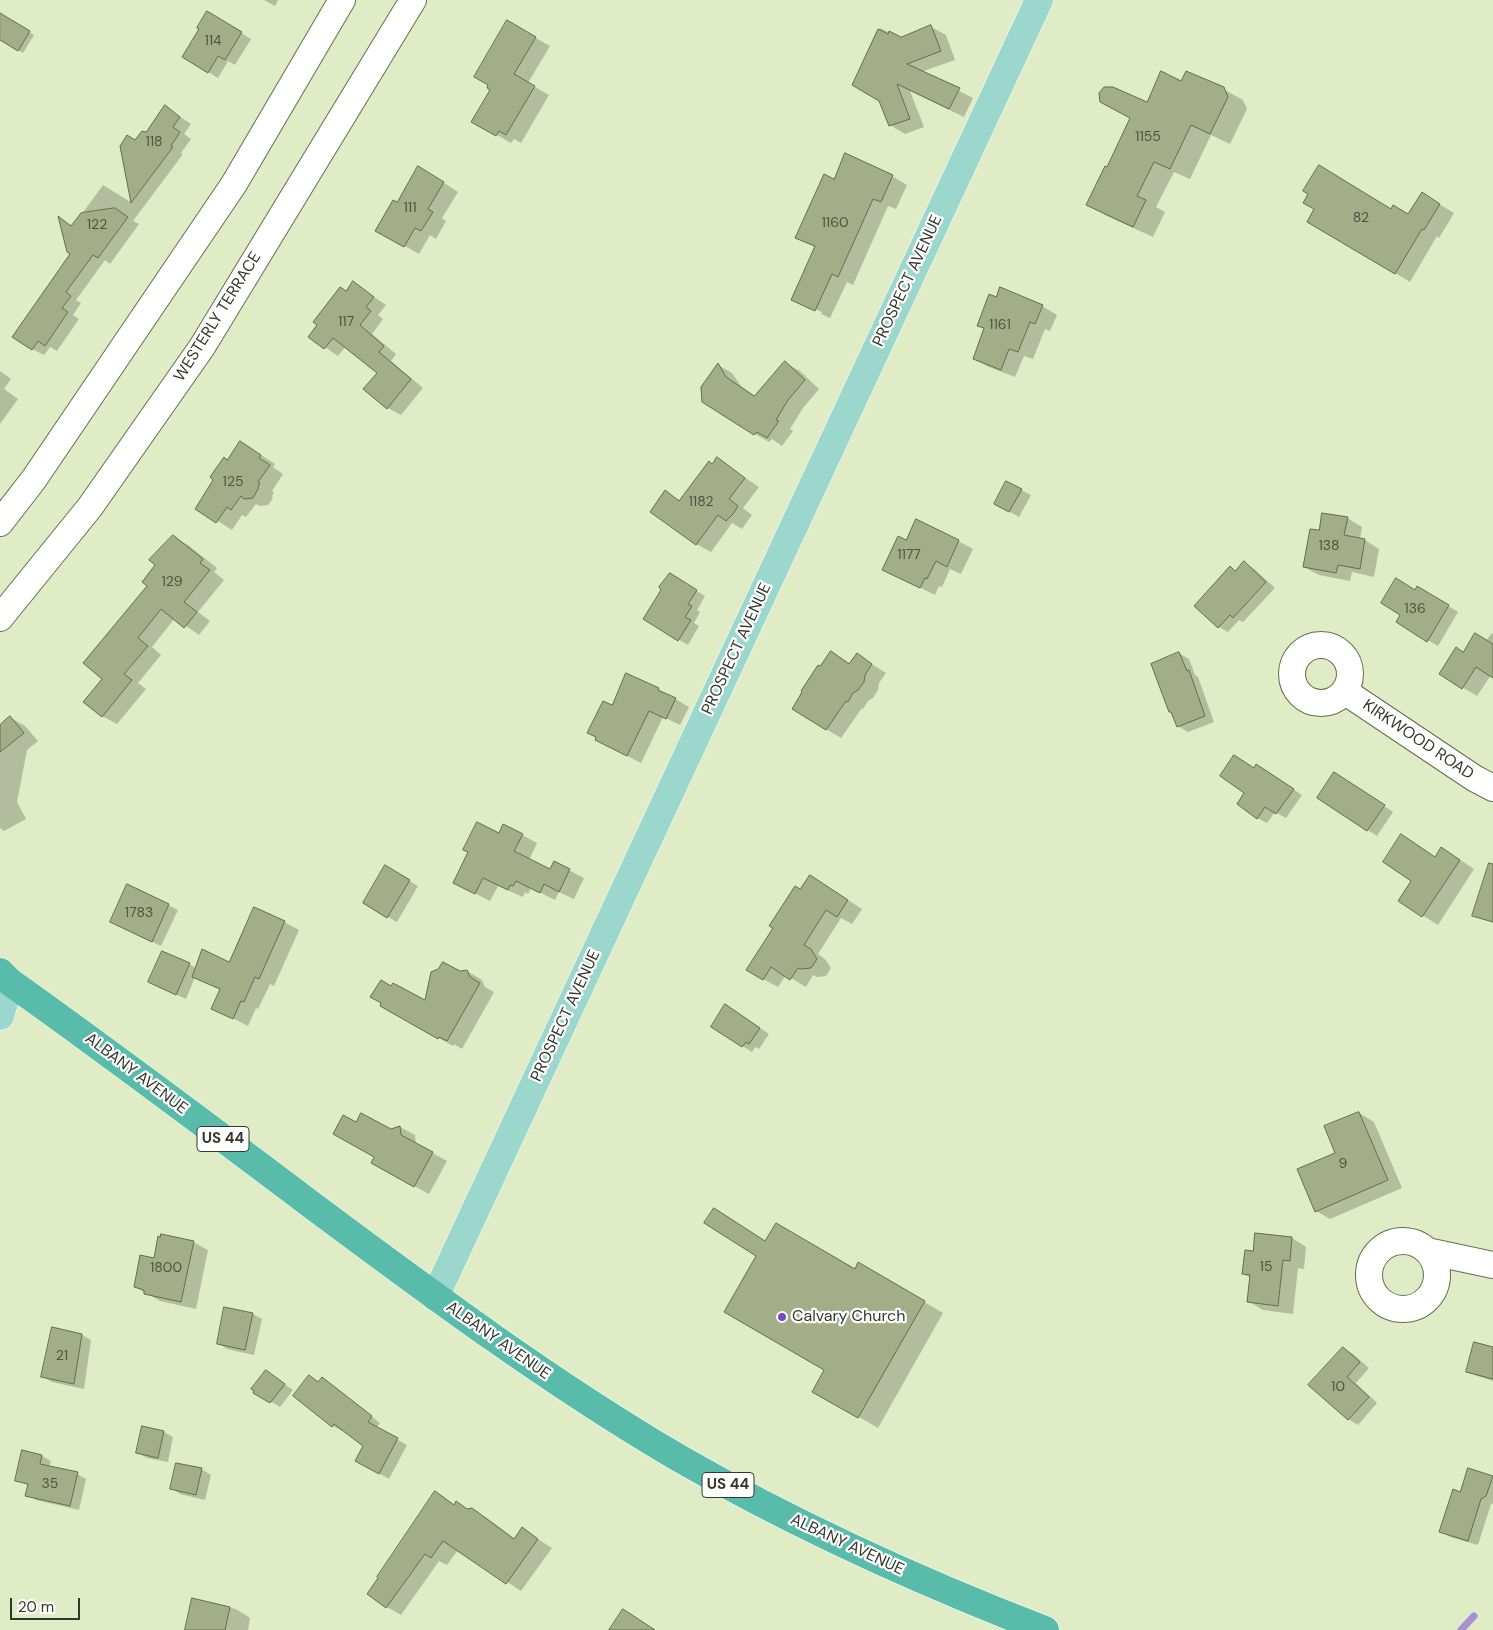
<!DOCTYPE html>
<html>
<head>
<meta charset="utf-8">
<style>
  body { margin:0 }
  #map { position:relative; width:1493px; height:1630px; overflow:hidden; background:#e0ecc5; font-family:"DM Sans",sans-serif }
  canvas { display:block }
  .scale { position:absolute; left:10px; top:1598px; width:70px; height:22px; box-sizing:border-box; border:2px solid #323728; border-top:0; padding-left:6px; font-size:15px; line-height:18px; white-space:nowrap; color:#323728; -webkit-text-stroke:4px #fff; paint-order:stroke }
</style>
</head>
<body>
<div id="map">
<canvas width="1493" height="1630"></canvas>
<div class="scale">20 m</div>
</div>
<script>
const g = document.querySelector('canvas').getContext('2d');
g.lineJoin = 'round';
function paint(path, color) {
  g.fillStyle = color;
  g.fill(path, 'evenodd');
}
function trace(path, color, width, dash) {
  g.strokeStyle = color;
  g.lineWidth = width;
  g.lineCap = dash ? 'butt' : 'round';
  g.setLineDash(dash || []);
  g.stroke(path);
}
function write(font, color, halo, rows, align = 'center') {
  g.font = font + ' "DM Sans",sans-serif';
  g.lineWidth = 4.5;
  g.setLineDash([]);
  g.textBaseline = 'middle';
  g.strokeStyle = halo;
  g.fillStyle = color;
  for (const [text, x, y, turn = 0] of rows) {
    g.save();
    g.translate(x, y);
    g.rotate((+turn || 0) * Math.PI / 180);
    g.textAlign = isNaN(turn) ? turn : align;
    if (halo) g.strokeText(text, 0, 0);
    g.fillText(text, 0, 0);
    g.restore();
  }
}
const shadow = new Path2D(`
  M264,0h14l-3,6z
  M208,13l43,26 -16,26 -7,-4 -10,17 -34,-21z
  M0,14l34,21 -11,18 -23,-14z
  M507,22l43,24 -22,37 21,12 -28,48 -7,-4 -3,4 -38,-22 19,-31z
  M931,27l15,8 9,25 -34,12 52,26 -9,19 -54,-26 14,36 -19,7 -15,-9 -10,-25 -26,-16 26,-56 21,10z
  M1182,82l41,7 20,11 4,9 -17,35 -19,-9 -21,44 -16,-7 -18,35 9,5 -12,25 -46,-21 -19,-11 20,-37 40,-65z
  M165,107l26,17 -7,10 7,5 -10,14 2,1 -50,67 6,3 -29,40 -5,-4 -29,40 5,3 -8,12 6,4 -22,32 -7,-4 -6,8 -12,-6 39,-96 -11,-34 13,7 30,-41 29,18 -11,-56 15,-6 10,-8z
  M433,176l25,16 -16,26 4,3 -10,18 -6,-4 -11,19 -42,-24 20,-26z
  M892,176l15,9 -11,24 -8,-3 -35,79 -6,-3 -17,36 -9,-4 1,-2 -16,-7v2l-14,-8 24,-51 -20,-11 38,-56z
  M1310,194l82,16 17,6 13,-22 32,19 -15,25 -2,-2 -27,46 -101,-61 7,-12z
  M353,283l33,22 -8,10 5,4 -11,15 24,20 -5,7 32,27 -22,27 -13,-7 -9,-35 -33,-27 -8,10 -28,-19z
  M997,298l45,8 15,9 -7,16 -5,-2 -12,30 -9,-3 -9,21 -26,-10 -15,-8 11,-30 -6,-4z
  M785,363l15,8 19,18 -16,19 -13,21 3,2 -11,15 -10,-7 -3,3 -14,-8 -37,-69 14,8 9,13 14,10z
  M0,371l11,8 -7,10 14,10 -18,25z
  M255,451l20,13 -2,3 10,7 -11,17 2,1 -2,4 1,2 -5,7 -8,1 -4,-2 -10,13 -4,-2 -10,15 -35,-22 31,-47z
  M717,459l42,28 -16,21 9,7 -10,14 -10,-6 -21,29 -15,-8 -30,-52 15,9z
  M1021,490l10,5 -12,22 -23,-13z
  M1347,518l15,9 -2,12 5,1 14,9 -5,28 -22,-5 -2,9 -31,-6 -15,-8 16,-35z
  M173,537l15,8 29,23 -3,4 10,8 -26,32 12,9 -11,14 -24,-17 -23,29 9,8 -23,28 8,6 -29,35 -15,-8 2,-37 52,-114z
  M958,541l15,8 -12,25 -11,-5 -8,18 -3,-1 -4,9 -51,-25 23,-28z
  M1244,563l9,5 22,20 -32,34 -4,-2 -11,12 -9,-5 11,-59 6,3z
  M670,575l35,21 -8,14 3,2 -6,11 5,3 -11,19 -44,-26z
  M1418,588l40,24 -20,34 -41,-24z
  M1492,633l1,1v42l-2,-1 -14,21 -37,-22 24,-21 22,-12z
  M831,652l20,12 6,-9 29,18 -7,10 -1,7 -5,8 -5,3 -5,8 -1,-1 -21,30 -15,-9 -5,-62z
  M1179,653l10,6 6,16 3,2 16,45 -26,10 -10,-6z
  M658,689l31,18 -9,18 -17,-8 -22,46 -45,-23 16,-34z
  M11,718l14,8 13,15 -11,9 -10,52 9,17 -22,12 -4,-3v-101z
  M1257,765l45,30 -16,23 -11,-6 -8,11 -10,-5 -11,-26z
  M1344,779l49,33 -16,24 -58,-38z
  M500,834l22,1 15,8 -8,17 22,10 4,-7 29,15 -10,21 -15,-7 -4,8 -24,-12 -3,6 -3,-2 -2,5 -25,-11 -8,15 -35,-18z
  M1456,857l18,12 -36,56 -38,-24 36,-43z
  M386,867l32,19 -21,36 -32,-19z
  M1493,876v47l-19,-8z
  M824,885l38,24 -10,15 -11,-6 -23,36 7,5 6,9 -5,8 -9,1 -4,-2 -7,12 -20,-12 -8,12 -15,-8 38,-88z
  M168,905l10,5 -17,36 -50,-24z
  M284,922l15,8 -25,56 -4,-2 -12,25 -2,-1 -8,18 -35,-18 8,-18 -26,-13 -9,22 -27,-12 30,-23 7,4 34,-5z
  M467,971l15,9 3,7 9,5 -32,57 -8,-5 -1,2 -72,-41 45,-3 33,-29z
  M735,1011l34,23 -10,15 -4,-2 -3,5 -40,-26z
  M1359,1113l15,9 28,66 -72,31 -14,-8 21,-57z
  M357,1124l34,7 9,-4 15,8 1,9 31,17 -18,33 -42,-23 -11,-14z
  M1292,1238l14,9 -2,22 -6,-1 -5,46 -30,-4 -15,-9 3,-23 -8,-4 11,-22z
  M193,1242l15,8 -12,59 -36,-8 -25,-14 20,-27z
  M766,1242l89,28 4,-6 84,49 -65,115 -64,-37 12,-21z
  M253,1314l9,5 -8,36 -27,-6 -9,-6z
  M82,1335l9,5 -7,49 -32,-7 -9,-5z
  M1343,1348l10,6 16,14 -13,15 21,20 -19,22 -10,-6z
  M1493,1348v33l-16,-5 -10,-5z
  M266,1371l27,19 -13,17 -25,-15z
  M309,1376l11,6 2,-3 9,5 49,39 -4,5 31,17 -18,34 -23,-13 -1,-21 -22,-16 -1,2 -9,-5z
  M164,1432l9,5 -5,25 -21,-4 -10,-6z
  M23,1452l19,4 9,5 -2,6 28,7 9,5 -7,31 -43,-10 -9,-5 2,-9 -12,-6z
  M201,1469l10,6 -6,25 -25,-6 -9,-6z
  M1468,1469l25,8v26l-2,1 -13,41 -28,-8 -9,-6 20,-38z
  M435,1493l20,12 1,-2 13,7 3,-1 15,9 28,21 7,-10 30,19 -31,43 -63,-41 -11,15 -8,-4 -38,54 -14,-8z
  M193,1599l43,10 14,9 -2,12h-62z`);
const stream = new Path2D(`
  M1461,1630l13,-14`);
const building = new Path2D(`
  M207,11l35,21 -17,28 -7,-4 -10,17 -26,-16 17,-28 -2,-1z
  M0,13l30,18 -12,20 -18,-11z
  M507,20l29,17 -22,37 21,12 -29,49 -7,-4 -3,5 -25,-14 19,-32 -3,-2 1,-3 -14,-8z
  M931,25l10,26 -34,13 53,24 -11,21 -52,-25 13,35 -21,7 -10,-25 -27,-16 26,-56 10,5 1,-3 12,6z
  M1161,71l20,10 5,-10 38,16 4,10 -18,37 -19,-9 -21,44 -16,-7 -17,34 9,4 -13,27 -47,-22 19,-39 2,1 23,-49 -30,-16 -1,-9 5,-6h9l34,15z
  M165,105l15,12 -7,10 7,5 -9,14 2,1 -42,56 -11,-57 7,-11 8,5 7,-9 4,1z
  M845,153l48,22 -12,27 -8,-3 -35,78 -6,-3 -17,37 -24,-11 24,-54 -20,-8 29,-64 10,5z
  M1319,165l72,44 2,-4 15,9 14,-22 18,12 -16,26 -2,-1 -27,45 -88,-52 7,-13 -11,-6 5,-9 -5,-3z
  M418,166l26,16 -16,27 5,3 -12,19 -6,-3 -11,19 -29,-16 18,-31 4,2z
  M115,208l13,9 -30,41 -5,-3 -27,37 5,4 -9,12 6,4 -23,34 -7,-5 -6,9 -20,-13 58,-83 -3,-2 -9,-36 13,10 10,-13z
  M353,281l21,16 -8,10 5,4 -11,14 24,21 -5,6 32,27 -24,30 -24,-20 14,-16 -44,-35 -9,11 -16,-12 9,-12 -4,-3 27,-35 6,4z
  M1000,287l43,18 -8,19 -5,-2 -12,30 -9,-3 -8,21 -28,-11 11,-31 -7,-2 12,-32 7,3z
  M785,361l20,19 -17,20 -12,20 3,1 -12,17 -10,-6 -3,3 -52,-33 -1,-15 17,-24 8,14 28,19z
  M240,441l21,14 -2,3 11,7 -12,17 2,1 -2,4v2l-5,9 -9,1 -3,-3 -10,14 -4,-3 -11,16 -21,-14 18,-29 -3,-3 14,-20 3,3z
  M717,457l28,21 -16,21 9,7 -5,8 -7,7 -8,-6 -22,30 -46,-33 15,-22 14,11 30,-40 3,3z
  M1006,481l16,8 -13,23 -15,-8z
  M1322,513l26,4 -4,18 21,4 -5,30 -22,-4 -2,8 -33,-6 7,-38 9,1z
  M916,519l43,21 -12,27 -11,-6 -9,18 -2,-1 -5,10 -38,-18 16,-34 8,4z
  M173,535l30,24 -3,4 10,7 -26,32 13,10 -13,16 -23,-19 -23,29 10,8 -24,28 8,6 -30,37 -19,-15 19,-23 -19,-16 64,-77 -5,-4 13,-17 -6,-5z
  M1244,561l22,21 -33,36 -3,-3 -12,13 -24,-22 36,-40 5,5z
  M670,573l27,17 -9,14 4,2 -7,11 6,3 -13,21 -35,-22 18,-29 -2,-3z
  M1396,578l19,12 2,-4 32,19 -22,37 -31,-20 4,-7 -19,-12z
  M1475,633l18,11v34l-17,-11 -14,22 -23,-15 17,-27 7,5z
  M831,651l18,13 8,-11 15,11 -7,11 -1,7 -6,8 -5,3 -5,9 -2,-1 -20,29 -34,-21 10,-17 -1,-1 17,-26 2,1z
  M1179,652l8,19 2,-1 16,46 -28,11 -6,-15h-2l-18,-48z
  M626,673l33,15 -1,2 18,8 -10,21 -17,-8 -22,45 -32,-16 1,-3 -9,-4 16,-32 9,4z
  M10,716l14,17 -24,19v-27z
  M1234,755l20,13 2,-4 38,25 -18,25 -11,-7 -8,12 -20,-15 7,-11 -24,-17z
  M1334,772l51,33 -18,26 -50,-33z
  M477,822l22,11 4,-9 20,10 -9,17 36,18 4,-8 16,8 -11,23 -15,-8 -4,9 -24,-12 -3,5 -3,-1 -2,5 -25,-12 -8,16 -22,-11 15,-31 -5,-2z
  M1401,834l34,23 6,-10 19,13 -38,57 -24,-16 13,-20 -28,-19z
  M1489,863l4,1v58l-21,-6z
  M385,865l25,15 -23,38 -24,-15z
  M810,875l38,25 -11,17 -11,-7 -22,35 7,4 6,10 -6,9 -10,1 -3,-1 -8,12 -19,-13 -8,13 -17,-10 27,-42 -4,-2 26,-40 5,3z
  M127,884l42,20 -17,38 -42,-20z
  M254,907l31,14 -26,58 -4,-2 -11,25 -3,-1 -8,18 -22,-10 9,-20 -28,-12 10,-28 27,13z
  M162,951l28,12 -14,32 -28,-13z
  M443,962l17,9 7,-1 3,7 10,6 -33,58 -8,-4 -1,2 -58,-33 1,-3 -11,-6 11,-17 10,6 2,-3 32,17 6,-28 7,-3z
  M725,1004l35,24 -11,16 -3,-2 -4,5 -31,-20z
  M1359,1112l29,68 -73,32 -18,-43 38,-16 -11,-27z
  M361,1113l30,16 9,-3 1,9 32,17 -19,35 -43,-24 3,-6 -41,-23 10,-19 13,7z
  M714,1208l51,33 11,-18 79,46 3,-7 67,39 -67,117 -46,-26 12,-22 -100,-58 32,-56 -52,-33z
  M1255,1233l37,4 -2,24 -7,-1 -5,46 -31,-4 3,-27 -8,-1 3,-24 8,1z
  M161,1234l33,7 -13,61 -37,-8v-4l-10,-3 6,-32 14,3 4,-22 2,1z
  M224,1307l29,6 -8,37 -28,-6z
  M52,1327l30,7 -8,50 -33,-7z
  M1474,1342l19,5v32l-27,-7z
  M1343,1347l17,15 -13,15 22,20 -21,23 -40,-35z
  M266,1370l19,14 -15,19 -17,-10 1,-2 -3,-2z
  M309,1375l9,7 4,-5 50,39 -4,6 30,16 -19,36 -24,-13 8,-15 -29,-22 -2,3 -39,-31z
  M142,1426l22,5 -6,27 -22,-5z
  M22,1450l20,5 -2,9 38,8 -8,34 -45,-10 3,-12 -13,-3z
  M176,1463l26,5 -6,27 -26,-6z
  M1468,1468l25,8 -7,20 -5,3 -13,42 -29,-9 14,-43 7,3z
  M435,1491l19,14 2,-4 11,8 5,-1 42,31 8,-12 16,12 -32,45 -63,-43 -12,17 -6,-4 -39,54 -19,-14 11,-16 -1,-1z
  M192,1598l38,9 -5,23h-40z
  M623,1609l32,21h-46z`);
const minor = new Path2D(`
  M0,523l34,-44 200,-295 108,-184
  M0,618l90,-111 112,-160 211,-347
  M1292 674a29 29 0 1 1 58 0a29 29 0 1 1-58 0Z
  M1344,691l130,87 19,10
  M1369 1275a34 34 0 1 1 68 0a34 34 0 1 1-68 0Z
  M1427,1251l66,14`);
const major = new Path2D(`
  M0,1016l10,-34
  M435,1297l604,-1297`);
const highway = new Path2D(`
  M0,972l10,10c104,74 205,150 307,227 117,87 234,174 360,248 118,68 241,124 368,173`);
const markers = [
  [782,1317,5,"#7d48c0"]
];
const numberNames = [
  ["114",213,41],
  ["1155",1148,137],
  ["118",154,142],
  ["111",410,208],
  ["82",1361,218],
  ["1160",835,223],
  ["122",97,225],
  ["117",346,322],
  ["1161",1000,325],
  ["125",233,482],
  ["1182",701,502],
  ["138",1329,546],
  ["1177",909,555],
  ["129",172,582],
  ["136",1415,609],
  ["1783",139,913],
  ["9",1343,1164],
  ["15",1266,1267],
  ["1800",166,1268],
  ["21",62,1356],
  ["10",1338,1387],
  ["35",50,1484]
];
const shields = [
  [223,1139,52],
  [728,1485,52]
];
const shieldNames = [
  ["US 44",223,1139],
  ["US 44",728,1485]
];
const streetNames = [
  ["PROSPECT AVENUE",908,281,-65],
  ["WESTERLY TERRACE",218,317,-58],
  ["PROSPECT AVENUE",737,649,-65],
  ["KIRKWOOD ROAD",1418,740,34],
  ["PROSPECT AVENUE",566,1016,-65],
  ["ALBANY AVENUE",136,1074,37],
  ["ALBANY AVENUE",498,1341,35],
  ["ALBANY AVENUE",847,1545,25]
];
const poiNames = [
  ["Calvary Church",792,1317]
];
paint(shadow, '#0003');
trace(stream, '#a891d0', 7);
paint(building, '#a3ad88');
trace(building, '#646d4b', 1);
trace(minor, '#656e4c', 28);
trace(major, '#fff', 29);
trace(highway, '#fff', 29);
trace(minor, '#fff', 26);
trace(major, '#9bd7cd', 28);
trace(highway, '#59bcab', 28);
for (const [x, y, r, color] of markers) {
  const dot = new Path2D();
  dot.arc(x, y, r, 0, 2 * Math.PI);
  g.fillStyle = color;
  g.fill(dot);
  trace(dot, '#fff', 2);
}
write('14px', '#4e5440', null, numberNames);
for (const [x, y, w] of shields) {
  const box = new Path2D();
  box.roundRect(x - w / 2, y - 12.5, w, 25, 4);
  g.fillStyle = '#fff';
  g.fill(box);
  trace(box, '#323728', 1);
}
write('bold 15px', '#323728', null, shieldNames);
write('16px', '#323728', '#fff', streetNames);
write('16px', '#323728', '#fff', poiNames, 'left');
</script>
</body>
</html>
